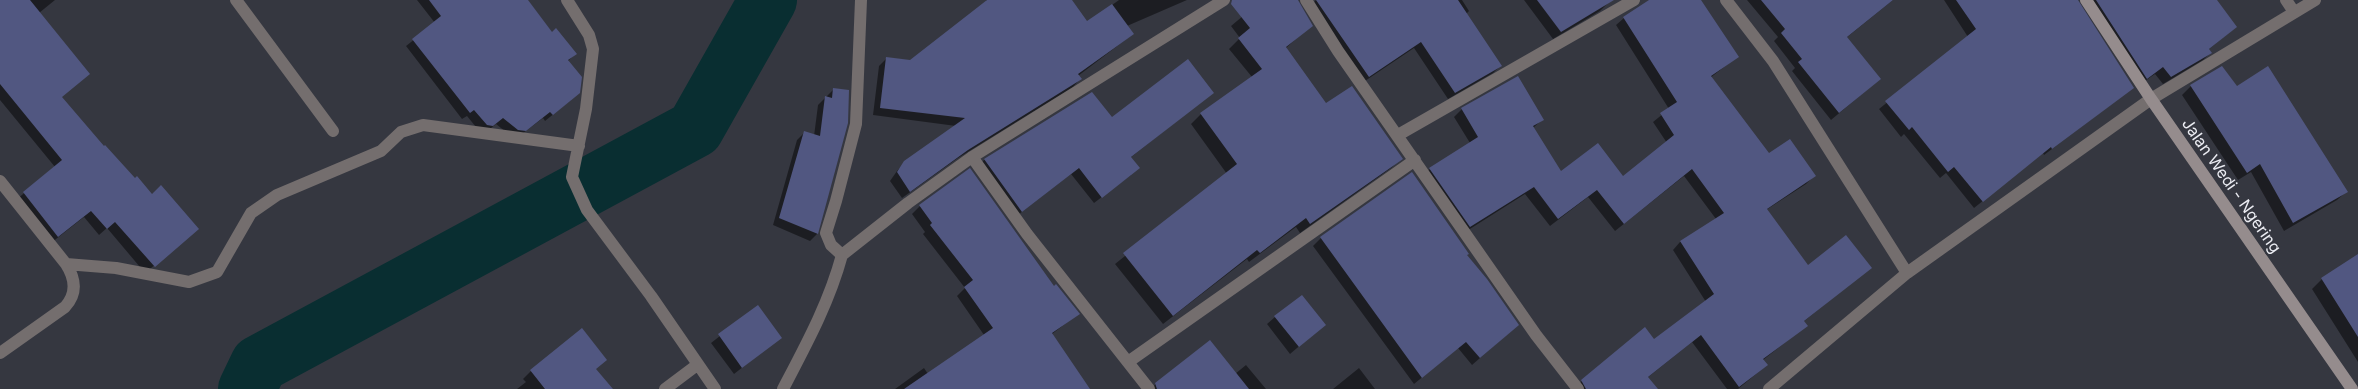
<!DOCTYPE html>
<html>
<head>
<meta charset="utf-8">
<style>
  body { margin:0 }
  canvas { display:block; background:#353740 }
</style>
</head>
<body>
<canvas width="2358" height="389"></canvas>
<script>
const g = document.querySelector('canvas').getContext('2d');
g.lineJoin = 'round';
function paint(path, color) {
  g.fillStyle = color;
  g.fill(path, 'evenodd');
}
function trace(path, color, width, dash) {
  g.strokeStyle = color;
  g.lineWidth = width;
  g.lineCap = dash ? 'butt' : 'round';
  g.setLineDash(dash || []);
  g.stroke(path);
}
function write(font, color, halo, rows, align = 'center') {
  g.font = font + ' Inter,sans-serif';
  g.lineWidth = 4.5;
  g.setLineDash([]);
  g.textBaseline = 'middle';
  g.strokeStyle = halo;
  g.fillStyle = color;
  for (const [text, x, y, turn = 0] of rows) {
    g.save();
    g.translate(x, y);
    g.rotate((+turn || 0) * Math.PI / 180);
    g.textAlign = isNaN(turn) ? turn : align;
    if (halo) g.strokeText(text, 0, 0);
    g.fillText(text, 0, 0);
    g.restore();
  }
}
const shadow = new Path2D(`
  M0,0h55l-16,13 22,85 42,50 87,88 -45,37 -38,-45 -8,7 -15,-18 -33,26 -35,-43 39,-33 -55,-67z
  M417,0h109l26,33 23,21 -7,7 3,39 -26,21 -2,-3 -25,19 -7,-1 -15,-12 -11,9 -5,-1 -13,-16 -5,3 -56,-73 29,-23z
  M986,0h84l17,23 32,-23h68l-60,26 6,8 -55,42 2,3 -7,8 -115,71 -56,40 -12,-17 7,-10 8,-9 51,-36 -83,-11 6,-49 8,-8 24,3 76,-59z
  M1262,0h12l35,27 -23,21 40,57 75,53 -10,10 -91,65 -4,-6 -47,35 -2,-3 -84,65 -48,-60 112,-90 -36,-50 10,-10 51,-37 -23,-28 11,-11 -9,-12z
  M1316,0h146l7,11 -3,3 34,52 -7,7 -45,26 -34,-51 -52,35 -53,-76z
  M1524,0h81l3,3 -8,8 -47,28z
  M1651,0h49l37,57 -27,21 58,76 46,22 -8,8 -40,26 42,57 62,1 -67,54 3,4 -43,34 4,5 -29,24h-11l-35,-47 -45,36 10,11h-74l-4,-5 8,-8 67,-36 52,-38 -33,-52 7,-8 36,-23 -32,-43 -69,55 -27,-34 -38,29 -25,-32 -63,40 -40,-58 8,-7 40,-26 -16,-26 8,-8 81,10 -10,9 28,45 62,5 44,-35 -14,-21 16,-13 -53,-84 8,-7z
  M1747,0h146l-47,38 34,41 -49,41 -39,-49 3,-3 -21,-27 4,-4z
  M1944,0h133l56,88 -89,67 -1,-2 -69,55 -28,-35 -6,5 -36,-44 -3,3 -22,-28 89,-72z
  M2080,0h135l21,27 -28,23 2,3 -7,7 -40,24 -8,-10 -16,11 -54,-82z
  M2221,68l15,20 110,104 -9,8 -53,31 -33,-59 -13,8 -56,-85 9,-9z
  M834,89l13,34 -30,111 -7,7 -37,-16 24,-85 7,-7 10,3 4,-31z
  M1092,93l20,26 100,-26 -82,65 1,17 -37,28 -23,-29 -57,44 -36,-51 6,-7z
  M920,206l133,81 25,27 -26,20 37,55h-194l29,-21 4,6 56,-39 -27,-39 8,-8 -42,-54 2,-2 -13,-18z
  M1321,238l145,18 52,69 -46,40 -14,-17 -44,36 -101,-138z
  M2358,256v106l-46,-73 10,-10z
  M757,307l23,31 -46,36 -23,-31z
  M1275,317l49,8 -34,29 -23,-30z
  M1246,365l20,24h-115l5,-5 79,-10z
  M1359,368l16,21h-42z
  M595,369l17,20h-95l9,-7 -3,-3 8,-8z`);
const river = new Path2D(`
  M247,389l12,-25 436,-235 73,-129`);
const building = new Path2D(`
  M0,0h30l60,74 -28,23 42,49 1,-1 30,33 2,-2 15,18 9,-9 38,44 -44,38 -40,-45 -8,7 -16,-18 -33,26 -35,-45 39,-32 -62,-76z
  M429,0h99l24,32 4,-4 21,26 -9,6 14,17 -2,16 -27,22 -3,-3 -24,19 -8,-1 -15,-12 -10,8 -6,-1 -13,-15 -4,3 -58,-74 29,-23z
  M987,0h85l15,21 25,-17 22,30 -56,40 4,5 -114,71 -58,42 -13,-20 7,-11 61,-43 -85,-10 6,-51 24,3z
  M1232,0h66l15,26 -27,21 40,56 26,-17 51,73 -93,65 -4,-6 -46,35 -3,-3 -84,66 -50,-63 114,-89 -37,-51 62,-44 -24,-31 12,-10 -19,-24z
  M1316,0h142l44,66 -47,27 -34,-51 -52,35z
  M1537,0h77l-53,32z
  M1649,0h52l38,57 -28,19 58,77 21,-14 26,37 -49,33 41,56 38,-30 26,33 -68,53 4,5 -45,33 5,6 -29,22 -38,-52 -53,42 10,12h-72l-5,-9 64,-53 9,12 60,-45 -34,-53 44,-28 -32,-44 -68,55 -27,-34 -39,29 -24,-32 -64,40 -41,-59 49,-31 -17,-29 57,-32 26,44 -11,6 28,45 37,-28 25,33 51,-41 -14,-22 17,-11 -54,-85z
  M1761,0h132l-46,37 34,42 -42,34 -41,-51 4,-3 -21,-26 4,-4z
  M1956,0h122l56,88 -82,61 -1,-2 -68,55 -29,-35 -6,5 -36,-45 -3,3 -24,-29 91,-72z
  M2096,0h121l20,27 -28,22 3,4 -41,24 -8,-10 -16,12z
  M1188,59l26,34 -83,64 9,11 -38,30 -23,-30 -57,44 -38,-53 108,-67 20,25z
  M2222,66l15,20 31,-20 80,126 -55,31 -33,-59 -13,9 -57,-88z
  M833,88l16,2 -1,33 -30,111 -39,-16 25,-87 16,5 5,-40 7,2z
  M970,168l84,118 2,-2 24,30 -28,19 38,56h-186l89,-61 -29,-41 9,-7 -43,-55 2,-2 -13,-18z
  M1412,172l57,82 -2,1 20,24 32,46 -39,33 -14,-16 -44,36 -102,-141z
  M2358,254v83l-37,-59z
  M1302,295l24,30 -27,22 -25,-31z
  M758,305l24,33 -40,30 -24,-34z
  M582,328l25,32 -11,9 17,20h-68l-15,-19z
  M1210,340l39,49h-92l-2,-6z`);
const minor = new Path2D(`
  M236,0l97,131
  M567,0l22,35 4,14 -7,60 -14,68 15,33 64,86 64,93
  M1306,0l32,51 198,284 42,54
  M1726,0l47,61 134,212
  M2286,0l8,12
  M1398,135l236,-135
  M972,157l55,77 122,155
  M0,181l66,83c9,14 12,29 -1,43l-65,46
  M842,255l66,-52 64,-46 252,-157
  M66,264l50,4 73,14 28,-10 34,-59 26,-18 104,-44 20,-19 22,-7 156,21
  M1128,362l287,-202
  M665,389l32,-24
  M783,389c23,-44 46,-86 59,-134l-11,-10 -5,-12 10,-32 20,-77 5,-124
  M1769,389l138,-116 244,-174 164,-99`);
const secondary = new Path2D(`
  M2086,0l65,99 201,290`);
const streetNames = [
  ["Jalan Wedi - Ngering",2231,186,55]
];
paint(shadow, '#0007');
trace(river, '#092e31', 58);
paint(building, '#515781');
trace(minor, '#746e6e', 12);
trace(secondary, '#958c8d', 12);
write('16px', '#ecedf3', '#353740', streetNames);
</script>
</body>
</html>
